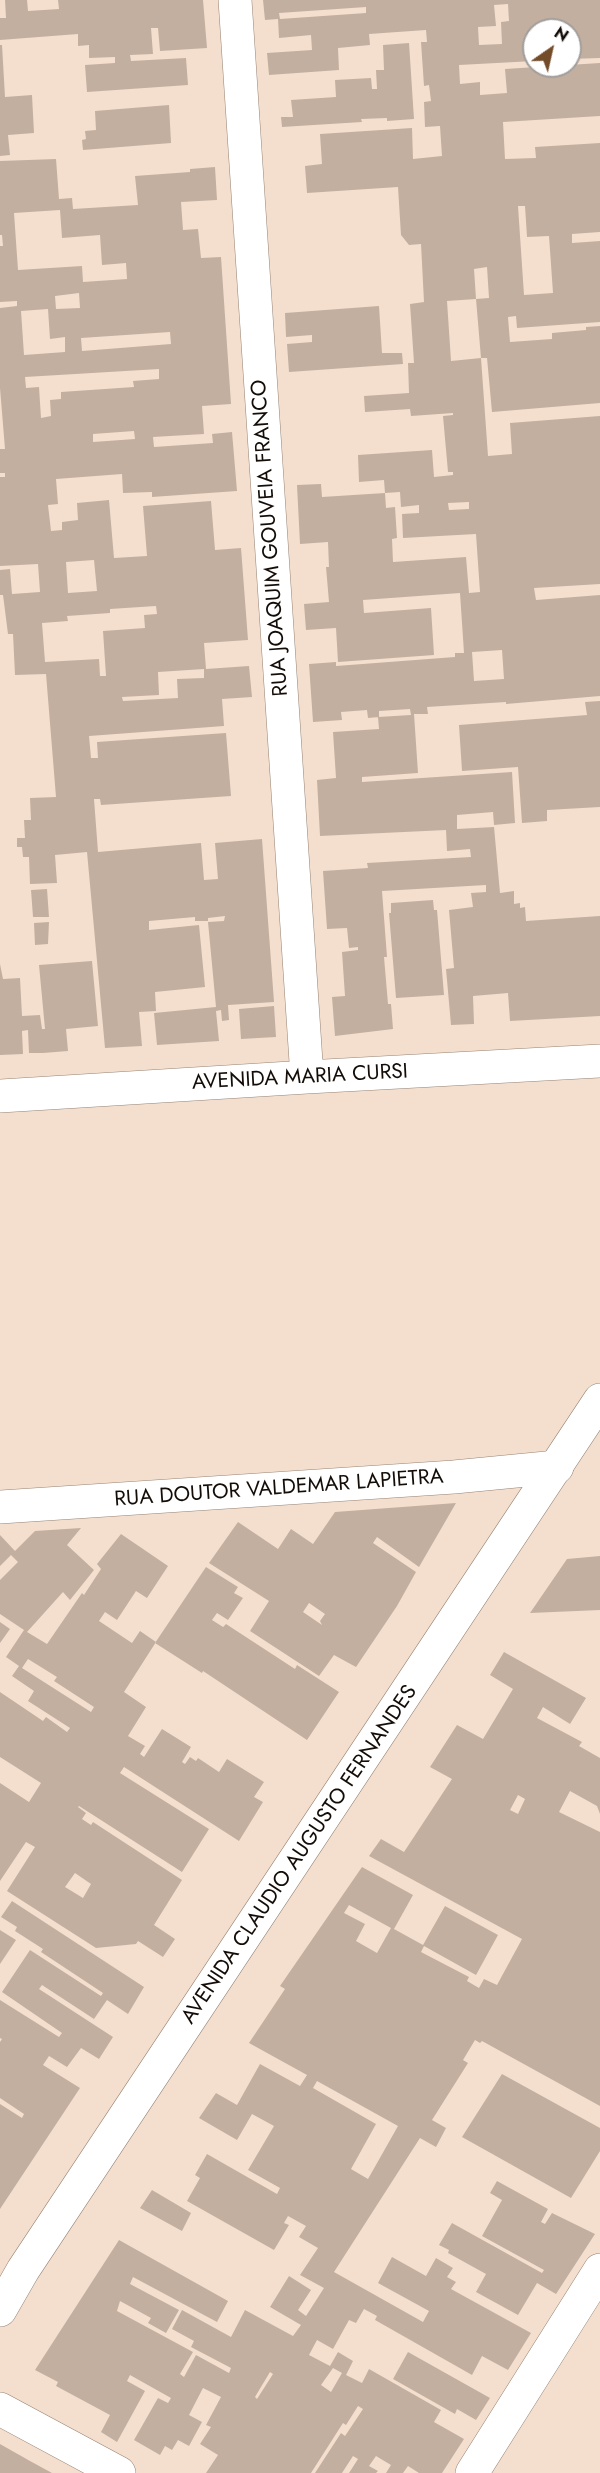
<!DOCTYPE html>
<html>
<head>
<meta charset="utf-8">
<style>
  body { margin:0 }
  #map { position:relative; width:600px; height:2473px; overflow:hidden; background:#f4dfcf; font-family:Jost,sans-serif }
  canvas { display:block }
  .north { position:absolute; left:522px; top:18px; width:60px; height:60px; box-sizing:border-box; background:#fff; border:2px solid #a19e9c; border-radius:50%; rotate:34deg; font-size:16px; font-weight:700; line-height:24px; text-align:center; color:#130c07 }
  .north::after { content:''; display:block; margin:auto; width:21px; height:27px; background:#734c2a; clip-path:polygon(50% 0,100% 100%,50% 72%,0 100%) }
</style>
</head>
<body>
<div id="map">
<canvas width="600" height="2473"></canvas>
<div class="north">N</div>
</div>
<script>
const g = document.querySelector('canvas').getContext('2d');
g.lineJoin = 'round';
function paint(path, color) {
  g.fillStyle = color;
  g.fill(path, 'evenodd');
}
function trace(path, color, width, dash) {
  g.strokeStyle = color;
  g.lineWidth = width;
  g.lineCap = dash ? 'butt' : 'round';
  g.setLineDash(dash || []);
  g.stroke(path);
}
function write(font, color, halo, rows, align = 'center') {
  g.font = font + ' Jost,sans-serif';
  g.lineWidth = 6;
  g.setLineDash([]);
  g.textBaseline = 'middle';
  g.strokeStyle = halo;
  g.fillStyle = color;
  for (const [text, x, y, turn = 0] of rows) {
    g.save();
    g.translate(x, y);
    g.rotate((+turn || 0) * Math.PI / 180);
    g.textAlign = isNaN(turn) ? turn : align;
    if (halo) g.strokeText(text, 0, 0);
    g.fillText(text, 0, 0);
    g.restore();
  }
}
const building = new Path2D(`
  M5,0h22l1,11 31,-2 -1,-9h145l4,48 -47,3 -2,-23h-7l2,26 -23,1 1,6 55,-3 2,27 -101,7 -2,-27 30,-2v-6l-26,1v-13l-11,1v-12l-78,6v-22h6z
  M263,0h337v58l-30,1v-29h-36v31l-75,4 1,19 20,-2v13l27,-2 -2,-24 95,-6v53l-97,6 2,37 31,-1 -1,-11 65,-4v89l-28,2v9l28,-2v81l-83,6 -1,-12 -8,1 2,25 42,-3v-6l34,-3v-3l14,-1v77l-108,9 -5,-54h-6l7,98 24,-2 -2,-31 90,-7v168l-66,4 2,12 64,-5v101l-94,8v-2l-79,5 1,7h-14l4,59 -56,4v5l150,-10 3,51 -21,2 -1,-13 -36,3v14l37,-2 6,66 14,-2v13l6,-1v5l5,-1 1,14 74,-5v100l-90,5 -2,-28 -35,3 1,28 -23,1 -5,-56 8,-1 -5,-58 24,-3 -2,-14 15,-1v-7l-104,6 5,66h-3l4,47h3l2,25 -58,7 -3,-39 13,-1 -3,-44 16,-2v-3l-9,1 -2,-20 -20,1 -4,-58 45,-3 -1,-5 104,-6 -1,-8 -23,2 -1,-21 -126,6 -3,-56 19,-2 -3,-46 46,-3 -1,-12 33,-2 -1,-6 -31,2v6l-11,1 -1,-8 -26,2 1,8 -29,2 -4,-58 27,-2v4l119,-9v-4h9l-4,-60 -97,7 1,13 67,-5 3,47 -96,7 -2,-34 -30,2 -2,-26 25,-2 -3,-35h3l-1,-25 -28,2 -3,-59 24,-1 1,13 63,-4 -1,-13 -25,2 -1,-27 74,-5 2,27 19,-2v-3h-5l-5,-56 10,-1v-2l-42,3 -1,-7 -45,3 -1,-16 45,-3 -1,-30h6l-4,-59 14,-2 -3,-58 -12,1 -8,-10 -3,-48 -91,6 -2,-27 17,-2 -2,-30 92,-6 1,31 29,-3 -2,-30 -15,1 -1,-25 7,-1 -2,-16 -5,1 -3,-44h6l-1,-12 -57,4 1,11 -32,3 1,22 -70,5 -2,-22 45,-3 -1,-15 -32,3 -1,-19 -13,1zM508,4l1,17 -8,1 1,22 -23,1 -1,-18 18,-1 -2,-21zM366,7v6l-86,6 -1,-6zM518,206h7l2,31 22,-1 4,57 -29,2zM487,267l2,31 -13,1 5,59 -30,3 -4,-60 29,-2 -2,-30zM400,492l1,15 18,-2v8l-17,1 1,24 73,-4 4,58 -11,1 -3,-36 -73,5 -1,-23 5,-1 -2,-31 -9,1 -1,-15zM469,502v7l-20,1 -1,-7zM502,650l2,29 -30,2 -2,-29z
  M409,43l5,76 -27,2v-3l-26,1 1,3 -80,5 -1,-10h12l-2,-17 45,-3 -1,-17 36,-2 1,11h5l-1,-19h8l-1,-25z
  M0,45h2l3,52 27,-2 2,38 -26,2 2,20 -10,1z
  M169,105l2,38 -88,7 -1,-10 4,-1 -1,-8 11,-1 -1,-19z
  M56,159l3,40 13,-1 1,11 65,-4 -3,-29 55,-4v-3l25,-2 2,33 -36,2 2,28 15,-1 3,29 20,-1 10,147 -29,2 2,28 -51,3 1,10 59,-4 -1,-9 20,-2 5,59 -85,6v-5l-29,1 -1,-19 -66,5 2,25 -10,1 3,26 11,-1v-8l16,-2 -1,-17 32,-3 5,58 33,-2 -4,-50 68,-5 4,49 26,-2 7,92 -44,3 2,26 43,-3 3,31 -30,2 2,27 -135,10 2,22h7l-1,-16 129,-9 5,63 -130,9 -1,-6h-6l4,53 103,-9 3,37 14,-1 -3,-36 47,-4 12,163 -46,3 1,15 -7,1 -1,-11 -5,1 3,30 -62,4 -3,-32 62,-6 -8,-85 16,-1 1,-5 -17,2v3h-13v-4l-46,4v9l50,-5 6,62 -50,5 1,19 -17,1 3,34 -37,2 -18,-196 -32,3 2,28 -27,1 -1,-27h-6l-1,-10h-5v-9h8l-1,-18h7l-1,-22 26,-1 -10,-123 -31,1 -2,-41h-5l-5,-39h-3v-25l10,-1 2,25 28,-2 -2,-28 -38,2v-89h5v-4h-5v-24h5l-5,-61v-80l17,-2v-5l-17,1v-56h3l-1,-11h-2v-74zM60,210l2,28 38,-3 2,30 24,-2 1,16 -44,3 -1,-16 -64,4 -4,-57zM79,293l1,15 -24,1 -1,-13zM48,309l2,30 15,-2v15l-41,3 -3,-44zM170,332l1,12 -89,7 -1,-13zM159,369v10l-26,2 1,6 -73,5v7l-11,1 1,16 -10,2 -2,-31 -13,1 -1,-11zM134,431l1,8 -42,3v-8zM94,560l3,31 -29,2 -2,-31zM156,606l1,8 -13,1 1,13 -42,3 3,45h-6l-1,-17 -54,3 -3,-39 26,-2 -1,-5 43,-3v-4zM204,669v9l-27,1 1,19 -55,3 -1,-4 37,-2 -1,-23z
  M379,306l3,47h20l1,11 -114,8 -2,-28 25,-2v-7l-26,2 -1,-24z
  M600,701v106l-53,3v11l-25,2 -4,-56 -56,4 -3,-46 128,-10 -2,-13z
  M47,889l2,28h-16l-2,-27z
  M433,900l1,10h3l7,85 -48,3 -7,-85h2v-10z
  M49,922l-1,22 -13,1 -1,-22z
  M92,961l6,65 -32,3 2,22 -25,2h-14l-1,-23 -6,1 1,23 -23,1v-91l3,15 17,-1 2,38 18,-1 2,14h3l-6,-64z
  M274,1006l2,31 -35,2 -2,-30z
  M456,1503l-37,64 -42,-30 -4,6 43,29 -19,34 -41,61 -22,-12 -15,21 -69,-45 19,-30 -60,-38 29,-41 40,27 13,-20 22,15 22,-32zM309,1603l16,11 -5,7 2,4 -19,-13z
  M81,1528l-14,17 27,25 -24,30 -7,-8 -36,40 20,12 35,-51 2,2 17,-26 -4,-5 24,-30 47,32 -21,32 -11,-7 -19,29 -12,-8 -6,9 33,22 8,-12 16,11 -32,50 22,15 -18,29 17,10 -5,8 4,3 18,-28 29,18 -9,15 3,2 5,-7 6,4 2,-3 21,14 8,-13 37,23 -10,15 9,5 -24,39 -115,-74 -4,6 89,56 -27,43 -103,-66 -1,1 8,6 -4,6 9,6 2,-3 89,58 -28,45 21,14 -12,18 -25,-16 -2,3 -40,4 -89,-57 28,-44 -9,-5 -26,39v-98l29,19 12,-19 -41,-26v-65l43,29 3,-4 21,15 3,-4 -42,-27 6,-10 -22,-15 7,-10 -13,-9 18,-27 -24,-16v-34l18,-18 -7,-7 -11,11v-31l15,16 20,-20zM28,1659l29,18 -3,4 40,26 -3,5 -69,-44zM75,1873l16,11 -8,14 -18,-11z
  M600,1556v54l-70,3 37,-54z
  M206,1567l32,20 -4,6 9,5 -15,22 -11,-7 -5,7 11,7 3,-3 69,45 2,-4 42,27 -32,48 -104,-69 -1,2 -47,-30z
  M0,1622l10,7 -10,14z
  M504,1652l82,46 -16,26 -27,-17 -6,11 45,24 -3,4 21,12v56l-3,-8 -27,-15 -11,21 41,20v274l-118,-65 -2,2 -5,-3 -12,20 5,3 -36,57 14,8 -10,19 -16,-9 -86,134 89,50 6,-11 -51,-28 14,-26 34,19 10,-18 17,10 -6,9 9,5 -5,7 80,44 -23,37 -26,-14 -10,19 -97,-55 2,-4 -13,-7 -8,14 -7,-3 -16,29 -16,-9 -8,15 21,11 8,-14 15,9 -7,14 16,8 7,-14 72,41 -7,12 30,17 -22,34h-23l-11,-7 -5,7h-17l5,-8 -15,-9 -7,10 9,5 -2,2h-27l9,-14 -5,-3 -11,17h-27l26,-40 4,3 18,-27 -5,-3 -12,19 -3,-2 -32,50h-105l12,-18 -18,-11 11,-17 -5,-2 15,-28 -18,-9 -14,27 13,7 -13,24 -11,-6 -6,10 -7,-4 -5,9 -26,-15 24,-42 10,5 3,-5 -41,-23 -3,6 18,10 -28,51 -16,-10 9,-17 -54,-29 2,-4 -23,-12 84,-130 109,61 -11,21 -84,-45 -3,7 49,26 -13,23 -18,-10 3,-5 -31,-17 -3,10 76,41 -13,22 4,3 12,-22 33,18 2,-5 -40,-21 3,-6 -22,-12 10,-19 49,27 14,-27 48,26 8,-11 -31,-18 19,-31 22,14 -13,20 8,6 18,-28 -24,-13 18,-27 -19,-11 7,-11 -18,-10 -4,7 5,2 -15,25 -87,-49 13,-23 -5,-3 12,-21 70,40 3,-6 -32,-18 26,-44 -22,-12 -15,26 -38,-22 17,-25 21,12 23,-41 40,22 7,-11 -58,-32 36,-54 -5,-3 82,-119 51,28 -19,34 29,16 22,-39 53,29 -22,40 -52,-29 -3,6 48,25 -2,4 12,7 5,-9 13,6 25,-46 -153,-83 12,-17 23,13 48,-73 -22,-12 27,-42 26,14 30,-50 -23,-14zM518,1795l7,4 -7,15 -8,-4zM349,1905l42,23 -14,25 -21,-12 9,-17 -21,-11zM317,2081l81,45 -30,53 -17,-10 25,-45 -63,-36zM333,2368l9,5 -11,19 -10,-7zM270,2372l3,2 -16,25 -2,-2z
  M12,1901l132,86 -16,27 -21,-14 -13,19 -52,-34 -3,4 74,48 -14,22 -18,-11 -14,19 -18,-11 -6,9 37,23 -80,121v-105l22,14 2,-4 -24,-16v-56l2,-3 -2,-1v-38l59,37 3,-4 -60,-41 28,-42 71,46 2,-3 -62,-41 2,-3 -28,-18 2,-4 -16,-10z
  M0,1930l16,10 -16,24z
  M502,2074l98,54v23l-29,47 -109,-61z
  M497,2181l51,28 -7,13 4,2 7,-11 43,21 -39,60 -19,-11 -19,32 -42,-23 10,-18 -38,-21 1,-3 -10,-5 13,-22 90,50 2,-3 -62,-34 20,-36 -12,-7z
  M152,2190l39,23 -9,18 -42,-23z
  M408,2352l82,46 -14,22 -19,-11 -2,5 -62,-35z
  M0,2444l30,17 22,12h-52z`);
const street = new Path2D(`
  M235,0l72,1077
  M0,1096l307,-19 293,-16
  M0,1507l454,-30 103,-10
  M0,2409l119,64
  M472,2473l128,-203`);
const secondary = new Path2D(`
  M0,2310l23,-40 577,-870`);
const streetNames = [
  ["RUA JOAQUIM GOUVEIA FRANCO",271,538,-94],
  ["AVENIDA MARIA CURSI",300,1078,-3],
  ["RUA DOUTOR VALDEMAR LAPIETRA",279,1489,-4],
  ["AVENIDA CLAUDIO AUGUSTO FERNANDES",300,1855,-56]
];
paint(building, '#c3af9f');
trace(street, '#968374', 34);
trace(secondary, '#968374', 34);
trace(street, '#fff', 33);
trace(secondary, '#fff', 33);
write('21px', '#130c07', '#fff', streetNames);
</script>
</body>
</html>
